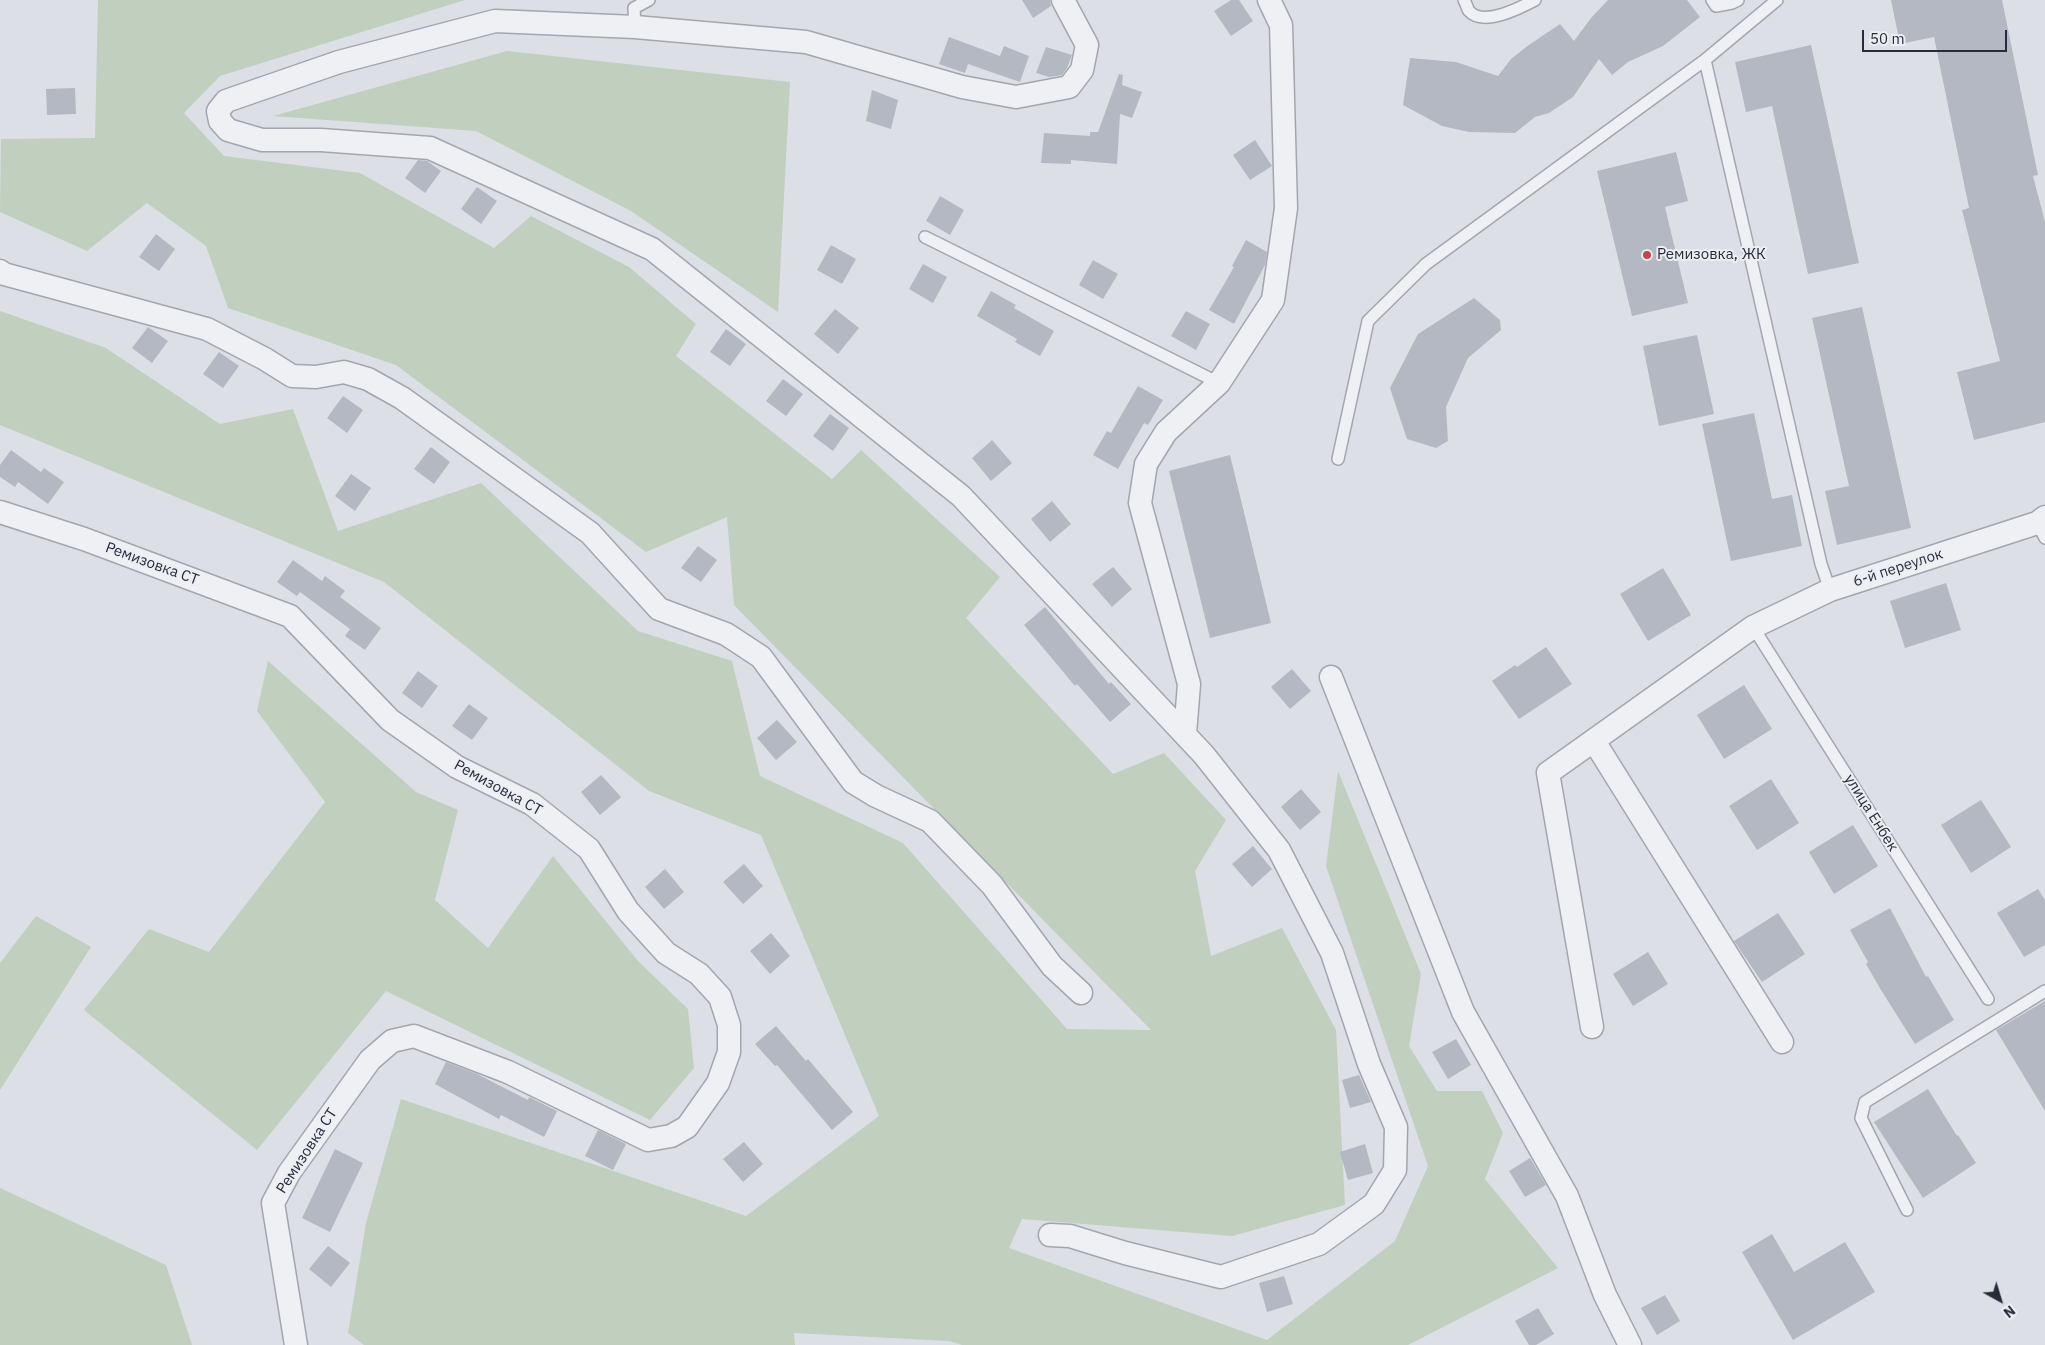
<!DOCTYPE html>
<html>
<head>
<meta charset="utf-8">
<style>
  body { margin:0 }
  #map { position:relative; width:2045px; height:1345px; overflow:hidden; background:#dddfe6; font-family:"IBM Plex Sans",sans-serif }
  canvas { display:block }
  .north { position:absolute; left:1975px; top:1275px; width:50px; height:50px; -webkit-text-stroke:4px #eceef4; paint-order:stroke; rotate:141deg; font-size:14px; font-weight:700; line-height:20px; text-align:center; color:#272c3b }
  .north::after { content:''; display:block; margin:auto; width:18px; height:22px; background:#272c3b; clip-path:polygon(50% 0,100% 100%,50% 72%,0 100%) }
  .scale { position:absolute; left:1862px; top:30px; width:145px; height:22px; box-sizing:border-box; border:2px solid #272c3b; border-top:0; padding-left:6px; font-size:15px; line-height:18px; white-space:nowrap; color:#272c3b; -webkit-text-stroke:4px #eceef4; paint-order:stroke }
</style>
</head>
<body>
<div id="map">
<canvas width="2045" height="1345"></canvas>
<div class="north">N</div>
<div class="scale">50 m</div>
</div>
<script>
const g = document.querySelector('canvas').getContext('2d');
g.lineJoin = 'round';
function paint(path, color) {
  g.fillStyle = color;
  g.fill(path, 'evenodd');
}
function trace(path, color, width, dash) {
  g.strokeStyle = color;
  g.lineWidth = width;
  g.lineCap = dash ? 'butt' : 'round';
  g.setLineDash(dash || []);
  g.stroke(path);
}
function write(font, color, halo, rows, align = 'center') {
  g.font = font + ' "IBM Plex Sans",sans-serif';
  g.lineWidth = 4;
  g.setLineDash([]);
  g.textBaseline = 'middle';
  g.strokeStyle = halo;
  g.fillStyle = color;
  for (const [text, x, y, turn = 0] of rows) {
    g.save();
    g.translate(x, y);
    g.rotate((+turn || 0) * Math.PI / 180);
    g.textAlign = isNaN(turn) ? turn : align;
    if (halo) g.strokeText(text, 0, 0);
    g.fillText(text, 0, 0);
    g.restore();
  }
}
const green = new Path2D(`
  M98,0h367l-245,76 -36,37 40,43 136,17 134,75 37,-32 98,51 67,57 -20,32 156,123 29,-29 139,127 -34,41 147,156 51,-21 62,67 -31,51 16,85 71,-28 54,102 9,175 -113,31 -210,-17 -13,29 258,92 128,-99 33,-75 -102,-300 12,-95 83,203 -12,72 28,45h45l21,42 -18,46 73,89 -150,77h-446l-13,-4 -155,-8 1,12h-431l-16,-12 18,-110 35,-124 345,117 133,-100 -118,-281 -112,-44 -265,-209 -384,-157v-114l106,37 114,76 73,-15 45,122 143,-48 157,148 94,30 28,115 143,67 164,186 84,1 -417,-425 -7,-88 -81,35 -250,-187 -168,-57 -22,-62 -59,-43 -60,48 -87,-39 1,-73 94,-1z
  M507,51l283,31 -12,230 -147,-101 -155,-80 -203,-15z
  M268,661l148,131 42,18 -23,90 53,48 65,-92 85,105 50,48 6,59 -44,52 -264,-129 -129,159 -173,-140 65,-81 60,23 116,-150 -68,-91z
  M36,916l55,31 -91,143v-127z
  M0,1188l166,77 26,80h-192z`);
const building = new Path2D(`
  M1022,0h28l1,6 -18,12z
  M1231,0h8l14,21 -22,15 -17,-25z
  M1608,0h79l13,17 -37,29 -35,16 -16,13 -13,-16 -26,38 -24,16 -14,4 -20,16 -46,-1 -27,-6 -39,-21 7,-47 46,4 42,14 13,-17 15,-12 34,-23 14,17 17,-23z
  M1891,0h111l36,175 -5,1 12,46v200l-71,18 -17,-68 43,-11 -38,-151 7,-2 -35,-171 -34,7z
  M949,37l51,19 4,-10 25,10 -9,26 -52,-18 -3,9 -26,-9z
  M1811,45l48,218 -51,11 -36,-168 -26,6 -11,-50z
  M1046,47l26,8 -5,13 -5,7 -13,2 -13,-4z
  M1119,74l4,1 -1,10 20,7 -10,26 -12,-4 -3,50 -46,-4v4l-30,-1 3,-30 46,3v-4h8z
  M75,88l1,26 -29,1 -1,-26z
  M872,90l26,10 -7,29 -25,-8z
  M1255,140l17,26 -22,14 -17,-25z
  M1676,152l12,49 -23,6 23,96 -56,13 -35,-145z
  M418,160l9,1 14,10 -16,22 -20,-15z
  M477,187l20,14 -16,23 -20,-15z
  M940,196l24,14 -14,25 -24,-14z
  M156,234l19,15 -16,22 -20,-14z
  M1246,240l21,12 -2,13 -31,59 -25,-14 25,-43 -2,-1z
  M831,245l25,14 -14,25 -25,-14z
  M1093,260l25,14 -15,25 -24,-14z
  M923,264l24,13 -14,26 -24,-14z
  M991,291l25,14 -2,3 40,23 -14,25 -25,-14 2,-3 -40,-23z
  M1474,298l26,22 1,10 -33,28 -22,49 2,34 -12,7 -29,-9 -17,-51 28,-54z
  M1862,307l49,221 -74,17 -12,-54 24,-5 -37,-168z
  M835,309l24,19 -21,26 -24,-20z
  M1186,311l24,13 -14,26 -25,-14z
  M148,327l20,14 -16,22 -20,-15z
  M726,329l20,15 -16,22 -20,-14z
  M1697,335l17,79 -55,12 -16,-80z
  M219,352l20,14 -16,22 -20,-14z
  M783,379l20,15 -17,22 -20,-15z
  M1138,386l25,14 -15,25 -4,-2 -26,46 -25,-14 14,-24 4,2z
  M343,396l20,14 -16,23 -20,-15z
  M1754,413l18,86 20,-4 10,51 -71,15 -29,-137z
  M830,414l19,14 -16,23 -20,-15z
  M992,440l20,23 -21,18 -19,-23z
  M431,447l19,15 -16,22 -20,-15z
  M11,450l30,22 3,-4 20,14 -16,22 -30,-22 -3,5 -15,-10v-12z
  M1230,455l41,168 -61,15 -41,-167z
  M351,474l20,14 -16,23 -20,-15z
  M1052,501l19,23 -21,18 -19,-23z
  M698,546l19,14 -16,22 -20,-14z
  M293,560l29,21 3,-5 20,15 -5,6 41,31 -16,22 -20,-14 5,-7 -50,-37 -3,4 -20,-14z
  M1113,567l19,22 -20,18 -20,-23z
  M1663,568l28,47 -43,26 -28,-47z
  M1946,583l15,47 -56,18 -15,-47z
  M1045,607l64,77 2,-2 20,22 -21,18 -33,-38 -2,2 -51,-61z
  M1546,647l26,37 -53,35 -27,-38 23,-16 2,2z
  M1292,669l19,22 -21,18 -19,-22z
  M418,671l20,15 -16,22 -20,-15z
  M1744,685l28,44 -48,30 -27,-44z
  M469,704l19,14 -16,22 -20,-14z
  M777,720l20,22 -21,18 -19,-22z
  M601,775l20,22 -21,18 -19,-23z
  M1771,779l28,44 -42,27 -28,-44z
  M1301,789l20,23 -21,18 -19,-23z
  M1981,800l30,47 -40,26 -30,-48z
  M1853,825l25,41 -44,28 -25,-42z
  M1253,846l19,23 -20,18 -20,-23z
  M744,864l19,22 -20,18 -20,-22z
  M665,869l19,23 -20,17 -19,-22z
  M2038,889l7,11v45l-21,12 -27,-44z
  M1890,908l36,69 2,-1 26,44 -39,24 -34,-54 -15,-26 2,-2 -18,-32z
  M1778,913l27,41 -43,28 -28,-41z
  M771,933l19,23 -20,18 -20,-23z
  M1648,952l20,32 -35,22 -20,-32z
  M2045,1001v110l-49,-81z
  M776,1026l30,35 2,-2 45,53 -21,18 -55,-65 -2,1 -20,-22z
  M1456,1039l15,26 -23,14 -16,-27z
  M446,1062l31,12 51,26 1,-3 28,14 -13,26 -43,-22 -2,4 -64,-35z
  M1359,1075l12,27 -21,6 -8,-28z
  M1928,1089l29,47 1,-1 18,28 -53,35 -49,-76z
  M598,1130l28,14 -13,26 -28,-14z
  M744,1142l19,22 -20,18 -20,-23z
  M1365,1144l8,29 -25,7 -8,-28z
  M335,1149l28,14 -33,69 -28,-14z
  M1530,1158l16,27 -21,12 -16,-26z
  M1772,1234l22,38 51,-30 30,50 -82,48 -51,-88z
  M328,1246l22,17 -19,24 -22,-18z
  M1284,1276l9,28 -26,8 -8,-29z
  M1665,1295l15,26 -23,14 -16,-27z
  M1538,1308l16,26 -18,11h-7l-14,-24z`);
const lane = new Path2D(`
  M1464,0c2,3 3,8 5,11 14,16 51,-3 66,-11
  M1712,0l4,6 16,-3 6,-3
  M635,27l-1,-19 15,-8
  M1705,60l116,504 9,26
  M925,237l294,146
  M1338,459l30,-138 58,-57 279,-204 72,-60
  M2037,523l8,15
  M1753,627l235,372
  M1907,1210l-46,-92 4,-16 180,-111`);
const street = new Path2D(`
  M0,271l4,3 203,55 58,30 27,17 24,1 28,-5 24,7 34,19 188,135 69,76 67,25 35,23 92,125 23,14 54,25 62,64 60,81 29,27
  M0,512l84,27 206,77 100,104 67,47 75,37 57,45 39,62 38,42 33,21 21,23 9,28v27l-11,31 -31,44 -16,9 -23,4 -140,-68 -94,-36 -22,5 -22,19 -81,113 -16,30 23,142
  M1331,677l132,335 104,184 38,99 25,50
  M1185,734l4,-50 -49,-181 6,-39 20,-32 53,-49 54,-83 13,-92 -5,-183 -12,-25
  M1594,741l188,301
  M1592,1027l-44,-254 205,-146 77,-37 207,-67 8,-6
  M1050,1235l20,1 55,17 96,24 98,-33 55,-40 21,-34 1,-43 -27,-63 -37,-111 -53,-103 -75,-95 -243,-259 -309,-247 -222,-101 -109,-8h-59l-34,-10 -8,-9 -2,-10 8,-10 113,-39 156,-41 140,6 171,15 156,45 54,10 53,-10 13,-17 5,-25 -24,-45`);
const markers = [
  [1647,255,5,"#c4484a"]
];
const poiNames = [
  ["Ремизовка, ЖК",1657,255]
];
const streetNames = [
  ["Ремизовка СТ",152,564,20],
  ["6-й переулок",1898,568,-18],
  ["Ремизовка СТ",498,788,29],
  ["улица Енбек",1871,813,58],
  ["Ремизовка СТ",307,1151,-57]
];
paint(green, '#c0cfbe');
paint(building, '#b4b8c2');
trace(lane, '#a3a6af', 14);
trace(street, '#a3a6af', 25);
trace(lane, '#eff0f4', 11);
trace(street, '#eff0f4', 22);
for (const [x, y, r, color] of markers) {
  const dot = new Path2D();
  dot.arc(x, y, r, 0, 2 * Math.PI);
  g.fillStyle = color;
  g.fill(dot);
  trace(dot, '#eceef4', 2);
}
write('15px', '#272c3b', '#eceef4', poiNames, 'left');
write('15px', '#272c3b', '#eceef4', streetNames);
</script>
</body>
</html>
